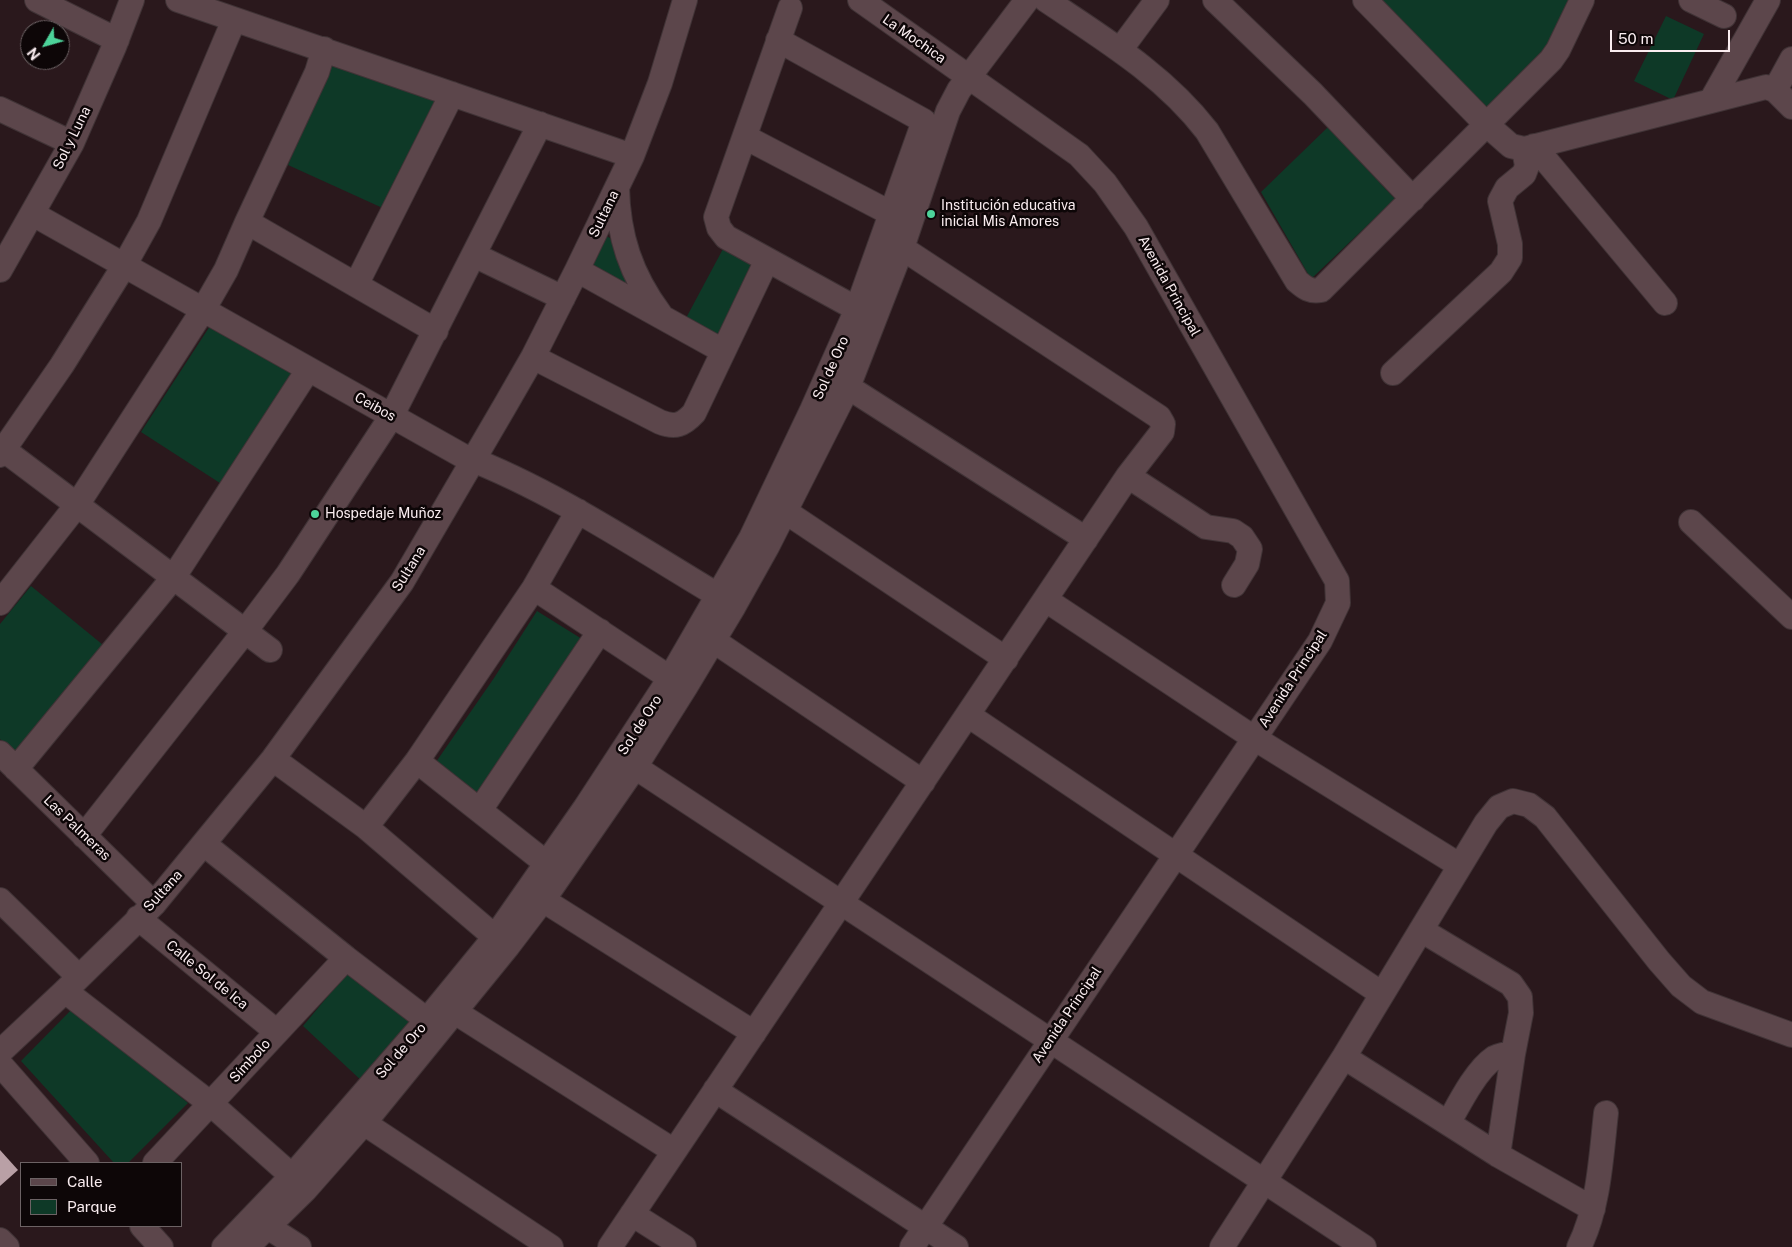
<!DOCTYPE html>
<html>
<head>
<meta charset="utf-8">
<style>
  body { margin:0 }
  #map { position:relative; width:1792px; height:1247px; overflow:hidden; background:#2a181c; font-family:"Public Sans",sans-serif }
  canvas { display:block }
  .legend { position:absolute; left:20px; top:1162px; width:162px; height:65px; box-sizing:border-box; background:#0d0607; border:1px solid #6c6264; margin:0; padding:6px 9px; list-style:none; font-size:15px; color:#faedf0 }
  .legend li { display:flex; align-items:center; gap:10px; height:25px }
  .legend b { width:25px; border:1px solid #6c6264 }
  .north { position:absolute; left:20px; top:20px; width:50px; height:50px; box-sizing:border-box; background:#0d0607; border:1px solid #6c6264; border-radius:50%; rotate:232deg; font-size:14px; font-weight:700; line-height:20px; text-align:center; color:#faedf0 }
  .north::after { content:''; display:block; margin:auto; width:18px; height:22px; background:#4dd39a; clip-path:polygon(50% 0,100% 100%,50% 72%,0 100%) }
  .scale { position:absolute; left:1610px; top:30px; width:120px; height:22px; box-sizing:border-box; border:2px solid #faedf0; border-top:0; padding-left:6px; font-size:15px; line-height:18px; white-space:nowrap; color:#faedf0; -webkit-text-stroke:4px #0d0607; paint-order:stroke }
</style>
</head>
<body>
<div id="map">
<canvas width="1792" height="1247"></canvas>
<ul class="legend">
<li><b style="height:6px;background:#5c464b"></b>Calle</li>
<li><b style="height:14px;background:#0e3927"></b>Parque</li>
</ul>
<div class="north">N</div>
<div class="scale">50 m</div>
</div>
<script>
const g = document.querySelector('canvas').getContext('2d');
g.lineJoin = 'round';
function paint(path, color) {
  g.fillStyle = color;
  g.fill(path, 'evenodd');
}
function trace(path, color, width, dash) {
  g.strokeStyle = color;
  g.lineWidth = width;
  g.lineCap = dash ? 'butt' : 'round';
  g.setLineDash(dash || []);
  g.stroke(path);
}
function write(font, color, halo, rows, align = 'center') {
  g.font = font + ' "Public Sans",sans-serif';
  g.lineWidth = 5;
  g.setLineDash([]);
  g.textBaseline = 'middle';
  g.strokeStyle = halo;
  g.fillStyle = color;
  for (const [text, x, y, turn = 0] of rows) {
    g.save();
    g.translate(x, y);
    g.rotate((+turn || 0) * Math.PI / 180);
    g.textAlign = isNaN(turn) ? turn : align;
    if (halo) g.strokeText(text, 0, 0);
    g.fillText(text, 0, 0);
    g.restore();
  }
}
const green = new Path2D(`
  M1376,0h193l-23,51 -58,56h-6z
  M1666,16l38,18 -31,66 -39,-19z
  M330,63l110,39 -53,108 -99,-45z
  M1328,127l67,72 -84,80 -50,-87z
  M606,236l4,2 18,43 -2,4 -36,-18z
  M724,247l31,18 -33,75 -37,-20z
  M210,326l87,48 -74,111 -82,-53z
  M31,586l77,63 -89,109 -19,-19v-115z
  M537,611l53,33 -104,157 -50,-39 58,-84z
  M348,972l67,50 -51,61 -61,-57z
  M72,1009l116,94 -60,60h-14l-93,-102z`);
const building = new Path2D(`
  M0,1150l18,20 -18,16z`);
const minor = new Path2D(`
  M37,0l80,40
  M178,0l454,156
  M860,0l219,155 26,28 31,44 201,354 1,22 -18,38 -408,606
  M1046,0c58,39 118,75 161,131l90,150c8,7 13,11 24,9l230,-230 7,-10 24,-50
  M1215,0l98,94 100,105
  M1365,0l122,125 24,21 13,3 242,-62 9,3 17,17
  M1691,0l33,16
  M790,8l-74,209 3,11 7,9 131,72
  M1120,50l37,-50
  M1775,90l17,-31
  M1711,101l57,-101
  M0,109l72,34
  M745,137l147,77
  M1534,146l131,157
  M617,187c1,49 14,88 43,127
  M33,214l430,242c89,34 174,91 256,140
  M247,222l189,109
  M474,255l89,43
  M0,270l72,-127 42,-96 18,-47
  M577,270l146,81
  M356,285l96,-191
  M533,357l127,65c15,6 23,3 34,-9l73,-153
  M1393,373l108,-101 9,-14v-14l-10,-43 7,-13 17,-14 3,-8 -3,-17
  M848,387l238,152
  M4,450l266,200
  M0,455l62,-90 62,-99 25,-45 85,-201
  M1128,476l78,51 27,4 9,6 8,12 -3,15 -13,21
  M786,512l220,147
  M1691,522l101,95
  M534,588l136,90
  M1046,600l208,138 205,127
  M0,603l77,-98 126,-195 23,-40 21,-48 70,-150 7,-23
  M714,641l209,141
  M968,715l414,279
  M0,753l154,151
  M273,759l93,68 129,110
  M417,761l129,102
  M635,767l729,480
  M16,769l157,-191 135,-208
  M480,810l120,-179
  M366,827l51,-66 117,-173 44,-77
  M84,836l162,-206 42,-56 103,-157 149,-293
  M204,844l142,114 81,62
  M0,900l79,77
  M543,900l211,133
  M138,918l139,114
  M1421,930l90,54 9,13 1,16 -8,41 -15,101
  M65,991l146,113 81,72
  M455,1012l219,139
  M0,1052l65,-61 89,-87 119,-145 129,-177 104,-178 27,-47 44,-87 55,-114 28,-73 25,-83
  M1344,1057l154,98 95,54
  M0,1064l87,99
  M715,1090l241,157
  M1449,1122c10,-18 27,-52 45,-64 6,-3 13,-4 19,-4
  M364,1123l187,124
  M155,1163l191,-205
  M632,1214l52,33
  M142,1226l19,21
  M268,1227l31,20
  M0,1240l7,7
  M224,1247l68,-71 135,-156 68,-83 90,-129 85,-130 81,-140 61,-128 45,-101 67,-188 -146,-81
  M247,1247l58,-57 59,-67 144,-177 35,-46 92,-133 51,-81 48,-80 33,-59 81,-160 54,-139 46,-137 11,-21 68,-90
  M610,1247l518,-771 34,-44 1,-8 -4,-7 -257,-169
  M1222,1247l122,-190 142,-234 13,-16 14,-6 16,4 16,12 114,144 22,25 21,16 90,33
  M1579,1247c20,-40 22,-90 27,-134`);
const markers = [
  [931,214,5,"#4dd39a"],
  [315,514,5,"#4dd39a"]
];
const streetNames = [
  ["La Mochica",914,39,35],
  ["Sol y Luna",72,138,-64],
  ["Sultana",604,214,-64],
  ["Avenida Principal",1169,286,61],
  ["Sol de Oro",831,368,-66],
  ["Ceibos",375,407,29],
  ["Sultana",409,569,-58],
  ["Avenida Principal",1293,679,-57],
  ["Sol de Oro",640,725,-57],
  ["Las Palmeras",77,828,44],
  ["Sultana",163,891,-48],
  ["Calle Sol de Ica",207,975,39],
  ["Avenida Principal",1067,1015,-56],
  ["Sol de Oro",401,1051,-49],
  ["Símbolo",250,1061,-48]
];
const poiNames = [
  ["Institución educativa",941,206],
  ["inicial Mis Amores",941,222],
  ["Hospedaje Muñoz",325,514]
];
paint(green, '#0e3927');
paint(building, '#b9a0a6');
trace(minor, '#403336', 26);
trace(minor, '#5c464b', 24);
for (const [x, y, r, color] of markers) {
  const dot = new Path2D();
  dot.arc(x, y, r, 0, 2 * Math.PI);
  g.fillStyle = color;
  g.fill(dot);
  trace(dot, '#0d0607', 2);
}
write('14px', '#faedf0', '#0d0607', streetNames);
write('14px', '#faedf0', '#0d0607', poiNames, 'left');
</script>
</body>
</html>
